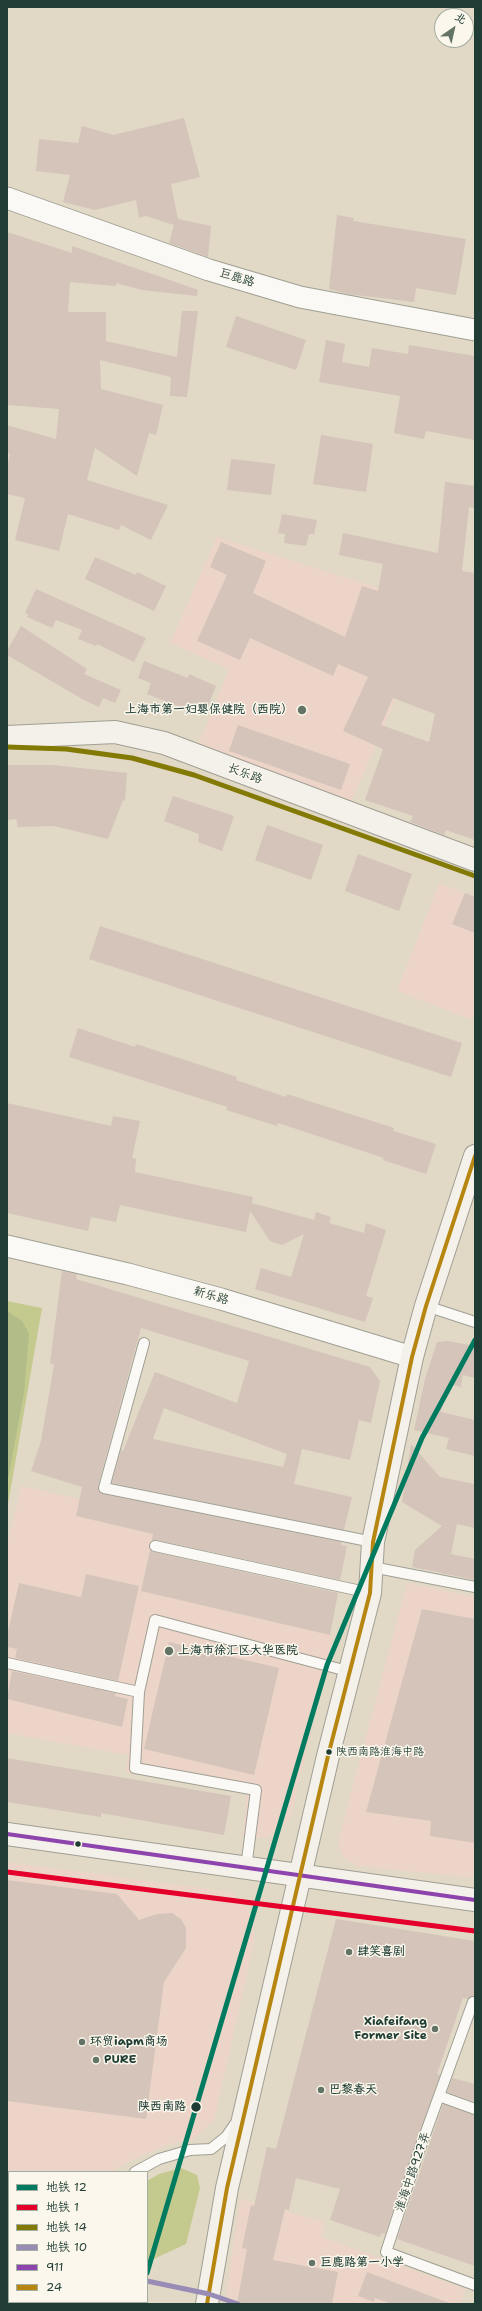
<!DOCTYPE html>
<html>
<head>
<meta charset="utf-8">
<style>
  body { margin:0 }
  #map { position:relative; width:482px; height:2311px; overflow:hidden; background:#e1d9c6; font-family:"Shantell Sans","LXGW WenKai TC",sans-serif }
  canvas { display:block }
  .frame { position:absolute; inset:0; border:8px solid #1f3d34; pointer-events:none }
  .legend { position:absolute; left:8px; top:2171px; width:140px; height:132px; box-sizing:border-box; background:#fbf7ec; border:1px solid #a3ada2; margin:0; padding:5px 7px; list-style:none; font-size:12px; color:#1f3d34 }
  .legend li { display:flex; align-items:center; gap:8px; height:20px }
  .legend b { width:20px; border:1px solid #a3ada2 }
  .north { position:absolute; left:434px; top:8px; width:40px; height:40px; box-sizing:border-box; background:#fbf7ec; border:1px solid #a3ada2; border-radius:50%; rotate:34deg; font-size:11px; font-weight:700; line-height:16px; text-align:center; color:#1f3d34 }
  .north::after { content:''; display:block; margin:auto; width:14px; height:18px; background:#637467; clip-path:polygon(50% 0,100% 100%,50% 72%,0 100%) }
</style>
</head>
<body>
<div id="map">
<canvas width="482" height="2311"></canvas>
<div class="frame"></div>
<ul class="legend">
<li><b style="height:5px;background:#007b5f"></b>地铁 12</li>
<li><b style="height:5px;background:#e4002b"></b>地铁 1</li>
<li><b style="height:5px;background:#827a04"></b>地铁 14</li>
<li><b style="height:5px;background:#988cb6"></b>地铁 10</li>
<li><b style="height:5px;background:#8e44ad"></b>911</li>
<li><b style="height:5px;background:#b68610"></b>24</li>
</ul>
<div class="north">北</div>
</div>
<script>
const g = document.querySelector('canvas').getContext('2d');
g.lineJoin = 'round';
function paint(path, color) {
  g.fillStyle = color;
  g.fill(path, 'evenodd');
}
function trace(path, color, width, dash) {
  g.strokeStyle = color;
  g.lineWidth = width;
  g.lineCap = dash ? 'butt' : 'round';
  g.setLineDash(dash || []);
  g.stroke(path);
}
function write(font, color, halo, rows, align = 'center') {
  g.font = font + ' "Shantell Sans","LXGW WenKai TC",sans-serif';
  g.lineWidth = 3;
  g.setLineDash([]);
  g.textBaseline = 'middle';
  g.strokeStyle = halo;
  g.fillStyle = color;
  for (const [text, x, y, turn = 0] of rows) {
    g.save();
    g.translate(x, y);
    g.rotate((+turn || 0) * Math.PI / 180);
    g.textAlign = isNaN(turn) ? turn : align;
    if (halo) g.strokeText(text, 0, 0);
    g.fillText(text, 0, 0);
    g.restore();
  }
}
const built = new Path2D(`
  M217,537l203,64 -4,51 -67,155 -153,-57 33,-81 -59,-26z
  M439,883l36,14v116l-3,7 -75,-29z
  M21,1486l59,13 2,-11 77,18 -18,85 192,45 -43,184 -23,18 -24,-2 4,-42 -121,-22 2,-17 -121,-22v-187z
  M407,1583l68,14v281l-117,-12 -15,-8 -4,-13 1,-11z
  M7,1862l225,30 15,15 7,20v15l-40,179 -20,18 -27,6 -37,16 -20,11h-101v36h-2z
  M240,2199l85,23 -3,15 143,52 -4,15h-236z`);
const green = new Path2D(`
  M7,1301l35,7 -35,202z
  M181,2168l16,7 3,13 -14,56 -39,18v-81l12,-7z
  M7,2228h2v55l-2,-1z`);
const forest = new Path2D(`
  M7,1311l15,10 7,13 -5,59 -17,91z`);
const building = new Path2D(`
  M184,118l16,59 -29,7 7,35 33,7 -3,31 -39,-14 5,-18 -28,-9 -7,2 -3,-18 -41,10 -32,-8 7,-27 -34,-4 3,-32 39,4 4,-17 31,9z
  M337,215l17,3 -1,3 113,18 -10,56 -40,-7 -2,14 -66,-8 -19,-5z
  M7,232l65,21v-7l126,44 -1,6 -55,-6 -26,-7v3l-46,-4 -2,30h38v29l71,16 5,-46h16l-11,86 -17,-1 1,-19 -71,-17 1,29 62,16 -7,30 -7,-2 -12,43 -42,-28 -8,32 81,25 -17,35 -30,-15 -2,5 -51,-16 -9,37 -44,-11 10,-42 -18,-4v-25l3,-16h-3v-28l49,14 3,-30 -52,-4z
  M236,316l70,24 -10,30 -70,-23z
  M326,340l19,4 -3,18 27,5 3,-19 36,6 1,-9 66,11v84l-49,-9 -2,8 -30,-6 6,-37 -81,-14z
  M321,435l52,9 -7,48 -53,-8z
  M231,459l44,5 -4,31 -44,-5z
  M445,482l30,4v22l-6,-1 -7,64 13,2v267l-29,-10 -2,5 -34,-13 3,-6 -48,-16 18,-51 -40,-18 25,-54 -30,-13 -5,12 -83,-38 -10,22 -43,-19 30,-66 -17,-8 11,-25 45,19 -13,32 92,44 17,-51 16,5 5,-27 -44,-9 4,-22 95,20zM393,698l42,16 -6,28 -48,-17z
  M282,514l35,6 -3,14h-5l-3,12 -22,-3 1,-9 -7,-1z
  M95,557l41,18 1,-3 29,14 -12,25 -69,-32z
  M36,589l110,49 -12,24 -37,-18 -1,2 -18,-7 4,-9 -26,-10 -4,8 -25,-11 1,-3 -3,-1z
  M21,626l66,43 -3,5 37,16 -6,13 -12,-5 -4,9 -15,-7 -77,-45v-4z
  M144,661l44,17 1,-4 27,12 -9,23 -13,-6 -3,8 -44,-17 4,-11 -13,-5z
  M238,725l112,39 -9,26 -112,-39z
  M7,765h46l74,8 -2,28 -2,-1 -15,39 -54,-13 -36,1 -2,-8 -9,1z
  M173,796l61,20 -12,35 -24,-9 1,-8 -35,-13z
  M267,825l56,20 -12,35 -56,-20z
  M358,854l54,20 -13,37 -54,-20z
  M465,893l10,4v36l-23,-9z
  M100,926l362,117 -11,34 -362,-118z
  M78,1028l57,19 1,-3 101,33 -1,3 50,17 1,-3 107,34 -1,3 43,13 -10,30 -43,-14 1,-2 -106,-35 -1,3 -51,-16 1,-3 -158,-50z
  M7,1103l104,23 2,-10 27,5 -8,37 4,1 -1,13 118,25 -1,6 62,17 2,-8 15,5 -2,6 35,10 2,-10 20,7 -20,66 7,2 -8,24 -110,-33 6,-21 30,9 13,-43 -22,11 -12,-4 -20,-30 -4,21 -126,-27 -4,17 -25,-5 -3,14 -81,-18z
  M62,1271l15,3 -1,5 294,88 10,14 -9,42 -12,-3 -9,40 -48,-11 -8,35 58,13 -8,33 -232,-47 9,-33 2,1 32,-79 82,31 12,-42 -108,-33 -43,158v4l5,4 238,48v3l6,1 -7,34 -184,-40h-4l1,-6 -77,-18 6,-29 -51,-16 10,-30 13,-76 -4,-2zM164,1408l123,46 -4,13 -130,-28z
  M448,1341l27,5v32l-12,-3 -2,12 -13,-3 -7,28 34,8v36l-29,-7 3,-11 -35,-8 11,-51 12,-37z
  M411,1444l29,33 35,7v44l-18,-4 -6,30 24,5v21l-63,-13 3,-17 27,-24 -40,-24z
  M150,1550l4,2 184,41 -8,42 -189,-44z
  M86,1574l53,12 -21,95 -103,-23 2,-9 -10,-2v-11l12,-53 62,14z
  M422,1609l53,10v224l-45,-7 1,-15 -65,-9z
  M169,1642l110,26 -25,107 -110,-26z
  M12,1671l104,22 -1,3 13,3 -6,28 -115,-28z
  M7,1758l224,38 -7,39 -123,-22v4l-94,-15z
  M7,1880l110,14 22,26 18,-6 15,-1 9,6 5,9v20l-22,34 -18,137 -139,-18z
  M336,1919l139,22v55l-8,3 -4,-1 -26,76 3,1 -55,159 -4,-1 -1,4 -50,-17 10,-31 -44,-11 -7,32 -4,-1 -12,51 65,12 -6,32h-95l10,-55 -5,-1 9,-43 3,1 13,-59 9,2z
  M452,2078l23,6v18l-28,-10z
  M443,2104l32,11v151l-78,-27z
  M367,2272l82,31v1h-57l-17,-6 -1,4 -16,-6z`);
const lane = new Path2D(`
  M426,1306l49,16
  M144,1343l-40,145 269,54
  M155,1546l215,47
  M372,1567l103,20
  M7,1663l132,29 -4,76 121,22 -10,78
  M139,1692l16,-72 196,52
  M473,2002l-55,152 -32,98 89,33
  M439,2096l36,13
  M135,2172l24,-13 31,-9 21,-1 15,-12 9,-13
  M7,2219h2`);
const street = new Path2D(`
  M7,198l202,72 91,27 175,33
  M7,1246l121,28 93,25 191,58`);
const secondary = new Path2D(`
  M7,737l108,-5 49,11 311,117
  M7,1834l468,66
  M207,2304l20,-116 101,-432 42,-163 3,-51 39,-185 14,-51 49,-150`);
const bus1 = new Path2D(`
  M7,1834l468,66`);
const bus2 = new Path2D(`
  M207,2304l20,-116 101,-432 42,-163 3,-51 39,-185 14,-51 49,-150`);
const metro1 = new Path2D(`
  M147,2273l180,-608 95,-227 53,-98`);
const metro2 = new Path2D(`
  M7,1872l468,59`);
const metro3 = new Path2D(`
  M7,747l59,2 66,9 62,17 281,101`);
const metro4 = new Path2D(`
  M147,2281l62,13 29,10`);
const markers = [
  [302,710,5,"#637467"],
  [169,1651,5,"#637467"],
  [329,1752,3.5,"#1f3d34"],
  [78,1844,3.5,"#1f3d34"],
  [349,1952,4,"#637467"],
  [435,2029,4,"#637467"],
  [82,2042,4,"#637467"],
  [96,2060,4,"#637467"],
  [321,2090,4,"#637467"],
  [196,2107,5.5,"#1f3d34"],
  [312,2263,4,"#637467"]
];
const busNames = [
  ["陕西南路淮海中路",336,1752]
];
const streetNames = [
  ["巨鹿路",237,278,17],
  ["长乐路",245,774,21],
  ["新乐路",211,1296,16],
  ["淮海中路927弄",413,2172,-71]
];
const poiNames = [
  ["上海市第一妇婴保健院（西院）",293,710,"right"],
  ["上海市徐汇区大华医院",178,1651],
  ["肆笑喜剧",357,1952],
  ["Xiafeifang",427,2022,"right"],
  ["Former Site",427,2036,"right"],
  ["环贸iapm商场",90,2042],
  ["PURE",104,2060],
  ["巴黎春天",329,2090],
  ["巨鹿路第一小学",320,2263]
];
const stopNames = [
  ["陕西南路",186,2107]
];
paint(built, '#edd4c8');
paint(green, '#c4ca8e');
paint(forest, '#b1bc89');
paint(building, '#d4c4ba');
trace(lane, '#a09f93', 12);
trace(street, '#a09f93', 23);
trace(secondary, '#a09f93', 24);
trace(lane, '#faf9f6', 10);
trace(street, '#faf9f6', 21);
trace(secondary, '#f4f1eb', 22);
trace(bus1, '#8e44ad', 4);
trace(bus2, '#b68610', 4);
trace(metro1, '#007b5f', 5);
trace(metro2, '#e4002b', 5);
trace(metro3, '#827a04', 5);
trace(metro4, '#988cb6', 5);
for (const [x, y, r, color] of markers) {
  const dot = new Path2D();
  dot.arc(x, y, r, 0, 2 * Math.PI);
  g.fillStyle = color;
  g.fill(dot);
  trace(dot, '#fbf7ec', 1.5);
}
write('11px', '#1f3d34', '#fbf7ec', busNames, 'left');
write('12px', '#1f3d34', '#fbf7ec', streetNames);
write('bold 12px', '#1f3d34', '#fbf7ec', poiNames, 'left');
write('bold 12px', '#1f3d34', '#fbf7ec', stopNames, 'right');
</script>
</body>
</html>
